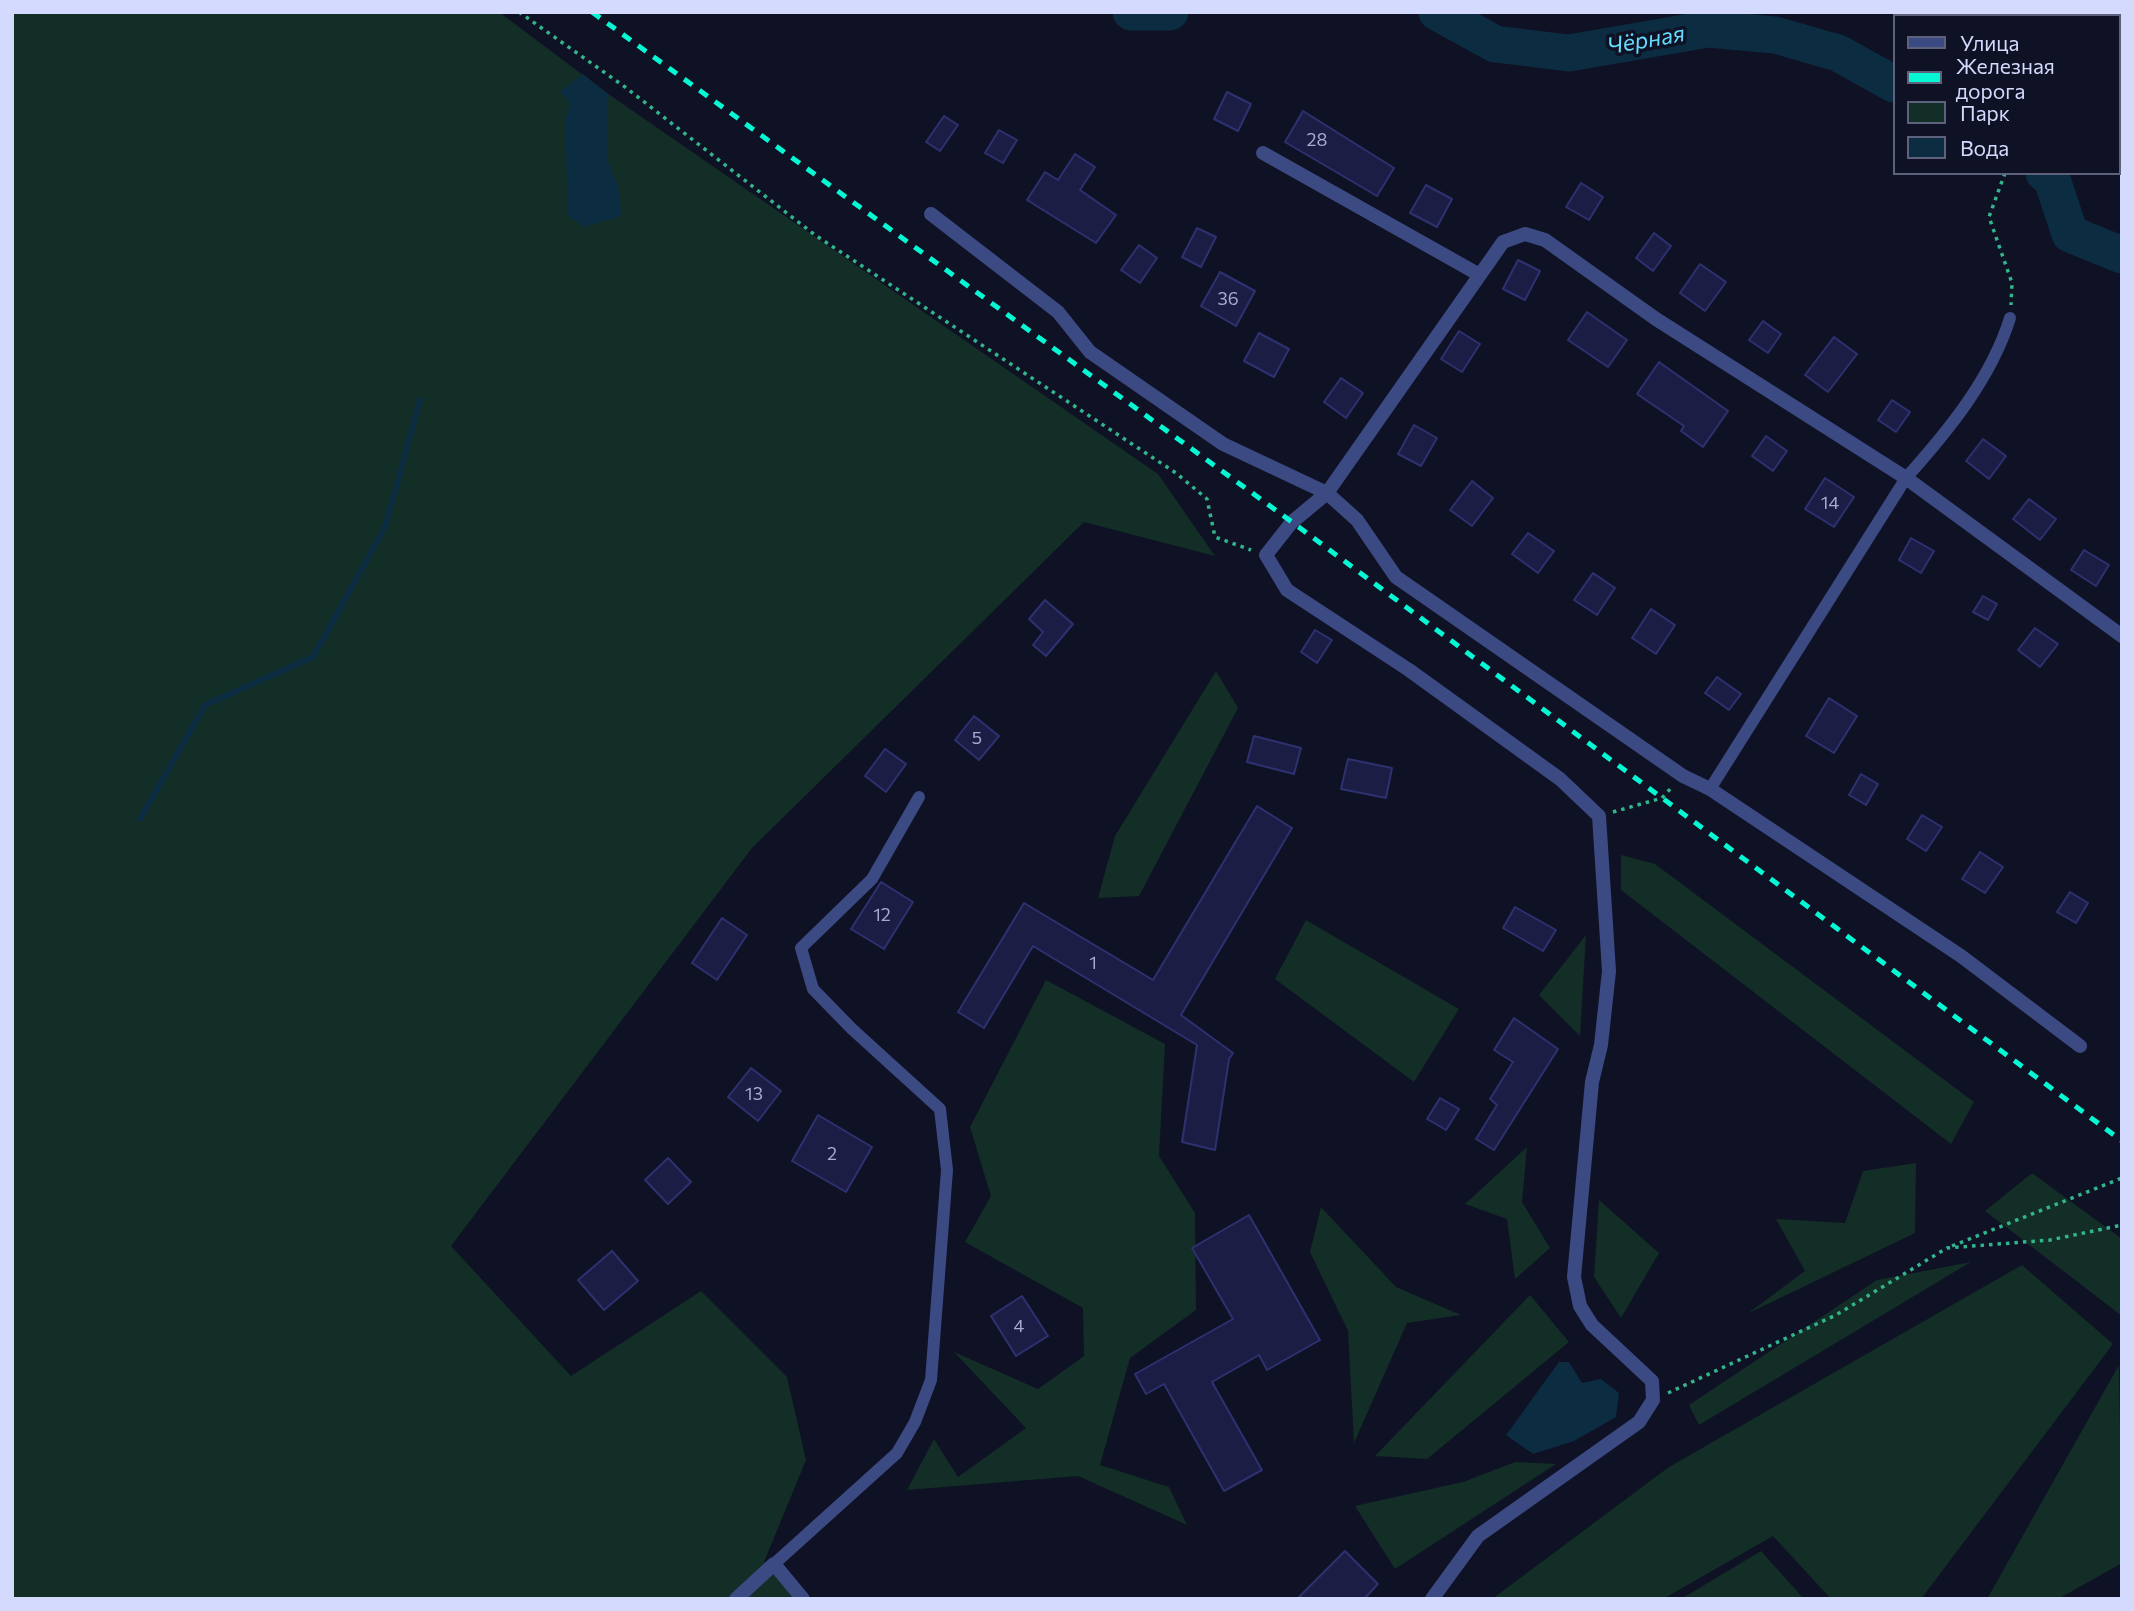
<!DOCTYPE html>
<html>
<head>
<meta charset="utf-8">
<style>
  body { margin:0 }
  #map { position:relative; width:2134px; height:1611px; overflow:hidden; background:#0f1124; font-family:Commissioner,sans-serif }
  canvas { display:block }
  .frame { position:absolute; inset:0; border:14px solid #d4d9fe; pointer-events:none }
  .legend { position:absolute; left:1893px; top:14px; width:228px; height:161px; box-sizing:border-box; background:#0f1124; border:2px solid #5e617b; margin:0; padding:9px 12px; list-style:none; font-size:21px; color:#d4d9fe }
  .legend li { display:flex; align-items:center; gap:14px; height:35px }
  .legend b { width:35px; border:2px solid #5e617b }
</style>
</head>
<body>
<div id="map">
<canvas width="2134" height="1611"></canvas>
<div class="frame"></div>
<ul class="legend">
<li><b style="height:9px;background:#3b4a82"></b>Улица</li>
<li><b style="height:9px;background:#06f7d4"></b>Железная дорога</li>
<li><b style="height:19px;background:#122e26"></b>Парк</li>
<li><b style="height:19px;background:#0b2c41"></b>Вода</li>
</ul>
</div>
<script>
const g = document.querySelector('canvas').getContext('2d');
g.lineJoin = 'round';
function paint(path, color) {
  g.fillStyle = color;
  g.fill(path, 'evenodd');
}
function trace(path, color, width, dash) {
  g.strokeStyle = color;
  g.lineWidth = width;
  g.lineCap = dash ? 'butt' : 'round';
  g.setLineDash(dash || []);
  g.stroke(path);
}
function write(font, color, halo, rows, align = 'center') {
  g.font = font + ' Commissioner,sans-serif';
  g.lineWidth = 7;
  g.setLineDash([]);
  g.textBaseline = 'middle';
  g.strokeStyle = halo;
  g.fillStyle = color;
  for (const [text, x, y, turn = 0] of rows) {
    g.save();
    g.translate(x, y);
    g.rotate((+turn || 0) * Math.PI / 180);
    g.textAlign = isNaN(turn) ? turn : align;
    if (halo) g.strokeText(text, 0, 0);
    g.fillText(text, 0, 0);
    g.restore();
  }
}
const green = new Path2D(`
  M12,12h487l108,81 551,381 57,82 -131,-34 -332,326 -301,398 120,130 130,-85 86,86 19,83 -42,102 31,37h-783z
  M1216,671l22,37 -99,188 -41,2 17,-62z
  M1621,855l34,9 319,238 -23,42 -330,-254z
  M1306,920l153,89 -45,73 -139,-103z
  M1586,935l-6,101 -41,-41z
  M1046,980l119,64 -6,112 36,57 1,97 -66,48 -30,107 69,22 18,38 -109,-49 -171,14 27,-51 24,38 68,-49 -72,-76 84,37 46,-33 -1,-48 -118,-66 26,-46 -21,-69z
  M1527,1147l-5,55 28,46 -35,31 -8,-60 -42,-15z
  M1916,1163l-1,70 -168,81 58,-43 -29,-52 69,4 18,-52z
  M2032,1173l90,66v77l-137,-105z
  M1599,1200l60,53 -38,65 -27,-41z
  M1321,1207l75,80 65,28 -54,8 -53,120 -6,-112 -38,-79z
  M1971,1262l-272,163 -10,-20 188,-125z
  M2022,1265l91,79 -192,255h-90l-58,-63 -110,63h-171l177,-132z
  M1530,1295l39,47 -142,117 -52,-3z
  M2119,1365l3,198 -64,36h-71z
  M1515,1462l41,2 -161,105 -40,-63 108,-24z
  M1761,1551l43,48h-123z`);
const water = new Path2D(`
  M583,74l24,19v66l11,27 4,30 -39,11 -15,-12 -3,-94 5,-17 -10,-13z
  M1559,1362h10l13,21 19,-4 18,14 -3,24 -42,24 -41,13 -27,-19z`);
const stream = new Path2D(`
  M140,819l65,-114 108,-48 72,-130 35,-127`);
const river = new Path2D(`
  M1131,12h39
  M1437,12l58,32 74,9 139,-24 67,6 63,18 56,31
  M2044,173l8,6 18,55 52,21`);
const building = new Path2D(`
  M1227,92l24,12 -13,27 -24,-12z
  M1303,111l91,57 -17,28 -92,-54z
  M944,116l14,9 -18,26 -14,-9z
  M999,130l18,10 -14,23 -18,-10z
  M1075,154l20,13 -15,23 36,25 -20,28 -69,-43 18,-28 13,8z
  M1581,183l22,14 -14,23 -23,-13z
  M1426,185l26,14 -15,28 -27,-14z
  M1197,228l19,9 -15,30 -19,-10z
  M1654,233l17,13 -18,25 -17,-13z
  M1139,245l18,13 -17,25 -19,-13z
  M1518,260l22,11 -15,29 -22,-11z
  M1700,264l26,18 -21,29 -25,-18z
  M1220,272l35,19 -19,35 -35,-20z
  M1587,312l40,28 -19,27 -40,-27z
  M1763,321l18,13 -13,19 -19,-13z
  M1459,331l21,13 -18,28 -21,-13z
  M1259,333l30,16 -15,28 -30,-16z
  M1834,337l23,17 -29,38 -23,-17z
  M1659,362l69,49 -25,36 -22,-16 3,-5 -47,-32z
  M1341,378l22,15 -17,25 -22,-16z
  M1892,400l18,12 -14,20 -18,-12z
  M1414,425l23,13 -16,28 -23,-12z
  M1766,436l21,15 -14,20 -21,-15z
  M1983,439l23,17 -17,23 -23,-18z
  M1825,478l29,19 -20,30 -29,-18z
  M1472,481l21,17 -21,28 -22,-16z
  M2029,499l27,20 -16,21 -27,-21z
  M1528,533l26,18 -16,22 -26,-19z
  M1911,538l23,13 -13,22 -22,-13z
  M2084,550l25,15 -13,21 -25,-16z
  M1593,573l22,15 -18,27 -23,-15z
  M1983,596l14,8 -9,16 -15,-8z
  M1045,600l28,24 -27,32 -13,-11 10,-13 -14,-13z
  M1651,609l24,16 -19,29 -24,-16z
  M2035,628l23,16 -18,23 -22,-17z
  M1315,630l17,10 -15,23 -16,-11z
  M1717,677l24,17 -12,16 -24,-17z
  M1829,698l28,18 -23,37 -28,-17z
  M974,716l25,20 -20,24 -24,-20z
  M1254,736l47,12 -7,26 -47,-12z
  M885,749l21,15 -20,28 -21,-16z
  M1348,759l44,9 -6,30 -45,-9z
  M1861,774l17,10 -12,21 -17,-10z
  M1257,806l35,22 -111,187 52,38 -4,6 -14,91 -33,-8 15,-97 -164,-99 -49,82 -26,-16 66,-109 129,77z
  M1922,815l20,12 -16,24 -19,-12z
  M1980,852l23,15 -18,26 -23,-14z
  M881,882l32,20 -29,47 -33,-20z
  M2070,892l18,11 -12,20 -19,-11z
  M1515,907l41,23 -13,21 -40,-23z
  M722,918l25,17 -30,45 -25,-17z
  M1514,1018l44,31 -64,101 -18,-11 21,-34 -7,-6 23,-37 -19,-12z
  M751,1068l30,23 -23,30 -30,-24z
  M1440,1098l19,11 -13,21 -19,-11z
  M818,1115l54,32 -26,45 -54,-31z
  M668,1158l23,24 -23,22 -23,-24z
  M1249,1215l71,125 -53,30 -8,-15 -47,27 50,88 -38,21 -60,-107 -18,10 -11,-20 98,-55 -41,-71z
  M612,1251l26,30 -34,29 -26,-30z
  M1022,1296l26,40 -32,20 -25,-40z
  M1345,1551l33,33 -14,15h-67z`);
const path = new Path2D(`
  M519,12l106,75 190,148 361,238 31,26 8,38 36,13
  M2115,16l3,-4
  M2005,173l-16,44 23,66 -1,22
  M1613,812l49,-14 10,-11
  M1952,1246l170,-68
  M1668,1393l168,-78 111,-67 103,-8 72,-15`);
const lane = new Path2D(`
  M1710,789l196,-311c42,-47 85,-99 104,-160
  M774,1564l123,-111 18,-31 16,-42 16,-210 -7,-61 -88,-80 -39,-40 -12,-41 71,-69 47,-82`);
const street = new Path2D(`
  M1263,153l215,121
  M931,214l127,98 32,40 133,92 104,49 30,27 39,57 287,199 27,13 251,167 119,90
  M736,1599l38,-35 29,35
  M1432,1599l46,-63 161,-114 14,-22 -1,-19 -60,-56 -12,-19 -6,-29 18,-195 9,-37 8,-74 -10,-155 -39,-37 -151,-109 -122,-80 -21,-35 26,-33 35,-29 176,-251 22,-8 20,6 111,79 250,159 216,158`);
const rail = new Path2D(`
  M592,12l700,510 830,619`);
const numberNames = [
  ["28",1317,140],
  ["36",1228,299],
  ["14",1830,503],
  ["5",977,738],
  ["12",882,915],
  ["1",1093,963],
  ["13",754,1094],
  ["2",832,1154],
  ["4",1019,1326]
];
const waterNames = [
  ["Чёрная",1646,40,-10]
];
paint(green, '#122e26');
paint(water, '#0b2c41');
trace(stream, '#0b2c41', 6);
trace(river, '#0b2c41', 37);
paint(building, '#1c1d45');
trace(building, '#2e3170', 2);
trace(path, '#32b48c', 3.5, [3.5, 5]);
trace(lane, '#3b4a82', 12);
trace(street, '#3b4a82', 14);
trace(rail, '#06f7d4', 5, [10, 9]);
write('18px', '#a6aad0', null, numberNames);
write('italic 23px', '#64dbfb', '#0f1124', waterNames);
</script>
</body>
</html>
